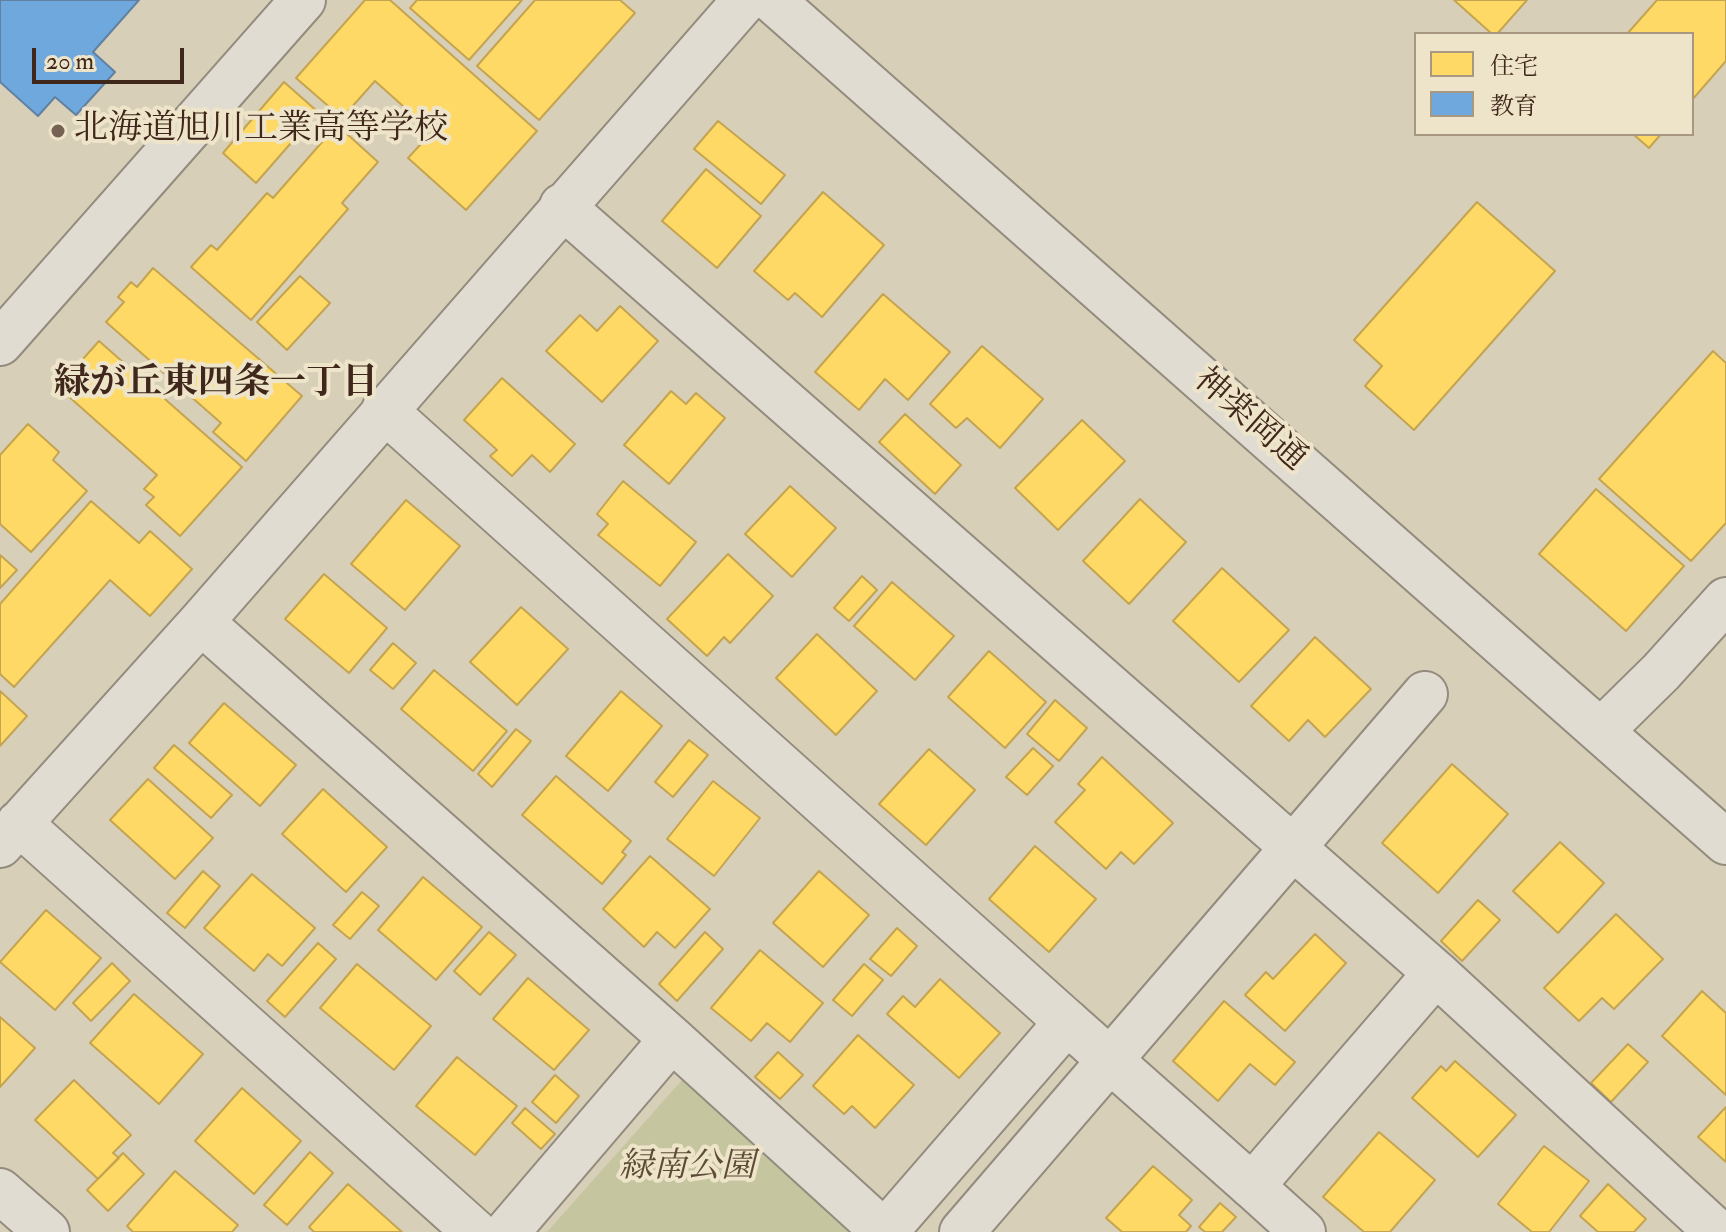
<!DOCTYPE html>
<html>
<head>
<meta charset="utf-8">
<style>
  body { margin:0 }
  #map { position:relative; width:1726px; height:1232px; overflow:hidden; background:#d8cfb9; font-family:"IM FELL Double Pica","Noto Serif JP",serif }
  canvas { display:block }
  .legend { position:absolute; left:1414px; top:32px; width:280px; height:104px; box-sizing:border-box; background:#eee4c9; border:2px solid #a89883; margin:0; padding:10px 14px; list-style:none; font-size:24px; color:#3f271b }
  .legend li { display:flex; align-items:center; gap:16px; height:40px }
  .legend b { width:40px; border:2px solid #a89883 }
  .scale { position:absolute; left:32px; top:48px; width:152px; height:36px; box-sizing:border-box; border:4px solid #3f271b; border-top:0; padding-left:10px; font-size:24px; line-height:28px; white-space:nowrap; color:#3f271b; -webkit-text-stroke:6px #eee4c9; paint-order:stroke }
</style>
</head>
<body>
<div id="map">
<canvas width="1726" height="1232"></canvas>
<ul class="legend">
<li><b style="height:22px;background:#ffd966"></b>住宅</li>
<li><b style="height:22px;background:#6fa8dc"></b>教育</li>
</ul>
<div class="scale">20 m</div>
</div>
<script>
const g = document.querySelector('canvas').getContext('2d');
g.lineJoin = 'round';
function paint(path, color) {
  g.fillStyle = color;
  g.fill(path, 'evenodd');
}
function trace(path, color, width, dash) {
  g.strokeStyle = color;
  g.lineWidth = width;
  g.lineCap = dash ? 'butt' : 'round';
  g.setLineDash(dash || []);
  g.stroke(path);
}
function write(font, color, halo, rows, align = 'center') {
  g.font = font + ' "IM FELL Double Pica","Noto Serif JP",serif';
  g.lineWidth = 8;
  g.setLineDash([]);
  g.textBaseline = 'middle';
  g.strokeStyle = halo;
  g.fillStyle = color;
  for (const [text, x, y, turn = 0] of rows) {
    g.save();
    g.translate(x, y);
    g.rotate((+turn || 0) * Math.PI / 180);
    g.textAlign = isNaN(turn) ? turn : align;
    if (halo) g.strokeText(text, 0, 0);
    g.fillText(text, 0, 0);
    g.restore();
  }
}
const green = new Path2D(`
  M682,1080l171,152h-306z`);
const homes = new Path2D(`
  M365,0h25l147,131 -71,79 -58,-52 24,-26 -57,-51 -33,37 -46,-40z
  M417,0h105l-53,60 -59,-52z
  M535,0h85l15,13 -96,107 -62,-54z
  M1454,0h73l-30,34h-5z
  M1657,0h69v61l-34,39v-66h-65z
  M284,82l34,30 -62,71 -33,-30z
  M718,121l67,54 -24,29 -67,-55z
  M337,125l41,37 -36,41 6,6 -97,111 -60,-53 20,-22 6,5 50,-57 6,5z
  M1633,134h28l-12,14z
  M706,169l55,47 -44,52 -55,-47z
  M823,192l61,53 -62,72 -27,-24 -7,7 -34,-29z
  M1477,202l78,69 -141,159 -49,-44 17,-20 -28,-26z
  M153,268l149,128 -56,65 -33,-29 8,-9 -115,-101 18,-20 -6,-5 13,-15 6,5z
  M300,276l30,27 -43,47 -30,-28z
  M883,294l67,58 -42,48 -23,-21 -26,31 -44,-38z
  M620,306l38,35 -56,61 -56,-51 34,-36 17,16z
  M99,341l143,126 -62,69 -34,-31 8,-8 -10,-8 13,-14 -99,-88z
  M982,346l61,53 -43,49 -33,-30 -11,10 -26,-24z
  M1713,351l13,12v160l-35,38 -92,-82z
  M502,378l73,66 -25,28 -18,-17 -20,21 -22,-20 7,-6 -33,-30z
  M671,391l15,13 10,-11 29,25 -56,66 -45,-39z
  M905,414l56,51 -26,29 -56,-52z
  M1082,420l43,41 -67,69 -43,-42z
  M28,424l31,28 -6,8 34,31 -56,61 -31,-28v-69z
  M623,481l73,61 -36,44 -62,-51 10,-11 -11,-10z
  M790,486l46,42 -44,49 -47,-43z
  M1596,489l88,77 -58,65 -87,-77z
  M1140,499l46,43 -57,62 -46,-43z
  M406,500l54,46 -55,64 -54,-46z
  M91,501l48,42 11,-12 42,38 -42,47 -40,-36 -96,107 -14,-13v-70z
  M728,554l45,42 -43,47 -6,-6 -17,19 -40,-37z
  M0,555l17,15 -17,18z
  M1222,568l67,62 -50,52 -66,-61z
  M324,574l63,54 -38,45 -64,-54z
  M862,576l15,14 -28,31 -15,-13z
  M892,582l62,54 -39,44 -61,-54z
  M521,607l47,42 -51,56 -47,-43z
  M817,634l60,57 -41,44 -60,-57z
  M1315,637l56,52 -46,48 -17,-17 -19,21 -38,-35z
  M393,643l23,20 -23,26 -23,-19z
  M989,651l57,51 -41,46 -57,-51z
  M434,670l73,61 -34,40 -72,-62z
  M0,691l27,25 -27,30z
  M621,691l41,35 -54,65 -42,-35z
  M1055,700l32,28 -28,33 -32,-27z
  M224,703l72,62 -36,41 -71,-63z
  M516,729l15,12 -39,46 -14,-13z
  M689,740l19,15 -35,42 -18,-15z
  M174,745l58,50 -21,23 -57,-50z
  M1033,748l20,18 -26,29 -21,-18z
  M929,749l46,41 -49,55 -47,-41z
  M1102,757l71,66 -39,41 -13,-12 -15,17 -51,-47 30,-32 -7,-6z
  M1452,764l56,50 -70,79 -56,-50z
  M556,776l75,65 -9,11 4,3 -24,29 -80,-69z
  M148,779l65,59 -38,41 -65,-59z
  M713,781l47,37 -46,58 -47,-37z
  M323,789l64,58 -41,45 -64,-58z
  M1560,842l44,41 -46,50 -45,-42z
  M1035,846l61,53 -47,53 -60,-53z
  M650,856l60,53 -35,39 -18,-16 -13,15 -41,-38z
  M203,871l17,15 -35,42 -18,-15z
  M819,871l50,44 -46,52 -50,-44z
  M252,874l63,54 -33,38 -14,-12 -14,17 -50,-43z
  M423,877l59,50 -46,53 -58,-50z
  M362,892l17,14 -29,33 -17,-14z
  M1478,900l22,20 -38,41 -21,-20z
  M46,910l55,48 -46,52 -55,-48z
  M1616,914l47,45 -49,50 -12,-11 -23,23 -35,-33z
  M897,928l20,18 -26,30 -21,-17z
  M489,932l27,23 -36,40 -26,-24z
  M705,932l18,17 -46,52 -18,-17z
  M1315,934l31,29 -61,68 -40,-36 21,-23 7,7z
  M318,943l18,16 -51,58 -18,-16z
  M760,950l63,53 -33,39 -23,-19 -16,18 -40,-33z
  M112,963l18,18 -39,40 -18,-18z
  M357,964l74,62 -37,44 -74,-62z
  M864,964l19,16 -31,36 -19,-16z
  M528,978l61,52 -35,40 -61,-51z
  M940,979l60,54 -41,45 -72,-64 16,-18 12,11z
  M1702,991l24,22v82l-64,-59z
  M134,994l69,60 -44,50 -69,-61z
  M1224,1001l71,61 -20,23 -25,-21 -32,37 -45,-40z
  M0,1017l35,31 -35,39z
  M858,1035l56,50 -39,43 -23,-22 -8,8 -31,-28z
  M1628,1044l20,18 -37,40 -20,-19z
  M778,1052l25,23 -23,24 -25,-22z
  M457,1057l60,49 -42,49 -59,-49z
  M1455,1061l61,54 -38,42 -66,-59 29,-32 5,5z
  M555,1075l24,21 -23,27 -24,-21z
  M74,1080l57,55 -18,18 6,5 -21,21 -63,-59z
  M242,1088l59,53 -47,53 -59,-53z
  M1726,1107v55l-28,-25z
  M525,1108l30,26 -14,15 -29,-26z
  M1379,1132l56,48 -45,52h-26l-41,-35z
  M1544,1146l45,35 -40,51h-17l-34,-28z
  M310,1152l23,21 -46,52 -23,-20z
  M123,1153l21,21 -36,37 -21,-21z
  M1153,1166l39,34 -13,15 12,11 -5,6h-64l-16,-14z
  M175,1171l63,54 -6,7h-99l-6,-6z
  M348,1184l54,48h-88l-5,-5z
  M1608,1184l38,35 -12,13h-36l-18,-16z
  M1220,1203l16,14 -14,15h-17l-6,-5z`);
const schools = new Path2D(`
  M0,0h139l-46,52 22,20 -39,43 -21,-18 -17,19 -38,-34z`);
const pedestrian = new Path2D(`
  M1067,1022l185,164
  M962,1232l463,-538`);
const minor = new Path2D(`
  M562,206l874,767 281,259
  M0,343l303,-343
  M384,410l683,612 -182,210
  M201,622l471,417 212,193
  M1601,731l60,-59 65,-72
  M19,823l456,409
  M0,845l201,-223 544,-622
  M0,1191l47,41
  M507,1232l165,-193
  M1303,1232l-51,-46 184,-213`);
const tertiary = new Path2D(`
  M772,0l954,842`);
const markers = [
  [58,131,8,"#756252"]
];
const poiNames = [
  ["北海道旭川工業高等学校",74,131]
];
const streetNames = [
  ["神楽岡通",1249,421,41]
];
const parkNames = [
  ["緑南公園",687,1169]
];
const neighbourhoodNames = [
  ["緑が丘東四条一丁目",216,385]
];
paint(green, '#c5c59f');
paint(homes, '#ffd966');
trace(homes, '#c5a450', 2);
paint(schools, '#6fa8dc');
trace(schools, '#6181a2', 2);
trace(pedestrian, '#938b7d', 48);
trace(minor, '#938b7d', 48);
trace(tertiary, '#938b7d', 48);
trace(pedestrian, '#e0dcd1', 44);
trace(minor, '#e0dcd1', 44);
trace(tertiary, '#e0dcd1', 44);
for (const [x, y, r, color] of markers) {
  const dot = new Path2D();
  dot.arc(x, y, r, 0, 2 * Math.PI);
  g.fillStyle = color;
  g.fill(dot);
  trace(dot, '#eee4c9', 3);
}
write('34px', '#3f271b', '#eee4c9', poiNames, 'left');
write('34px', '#3f271b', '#eee4c9', streetNames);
write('italic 34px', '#5c4c36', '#eee4c9', parkNames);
write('bold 36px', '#3f271b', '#eee4c9', neighbourhoodNames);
</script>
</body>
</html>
